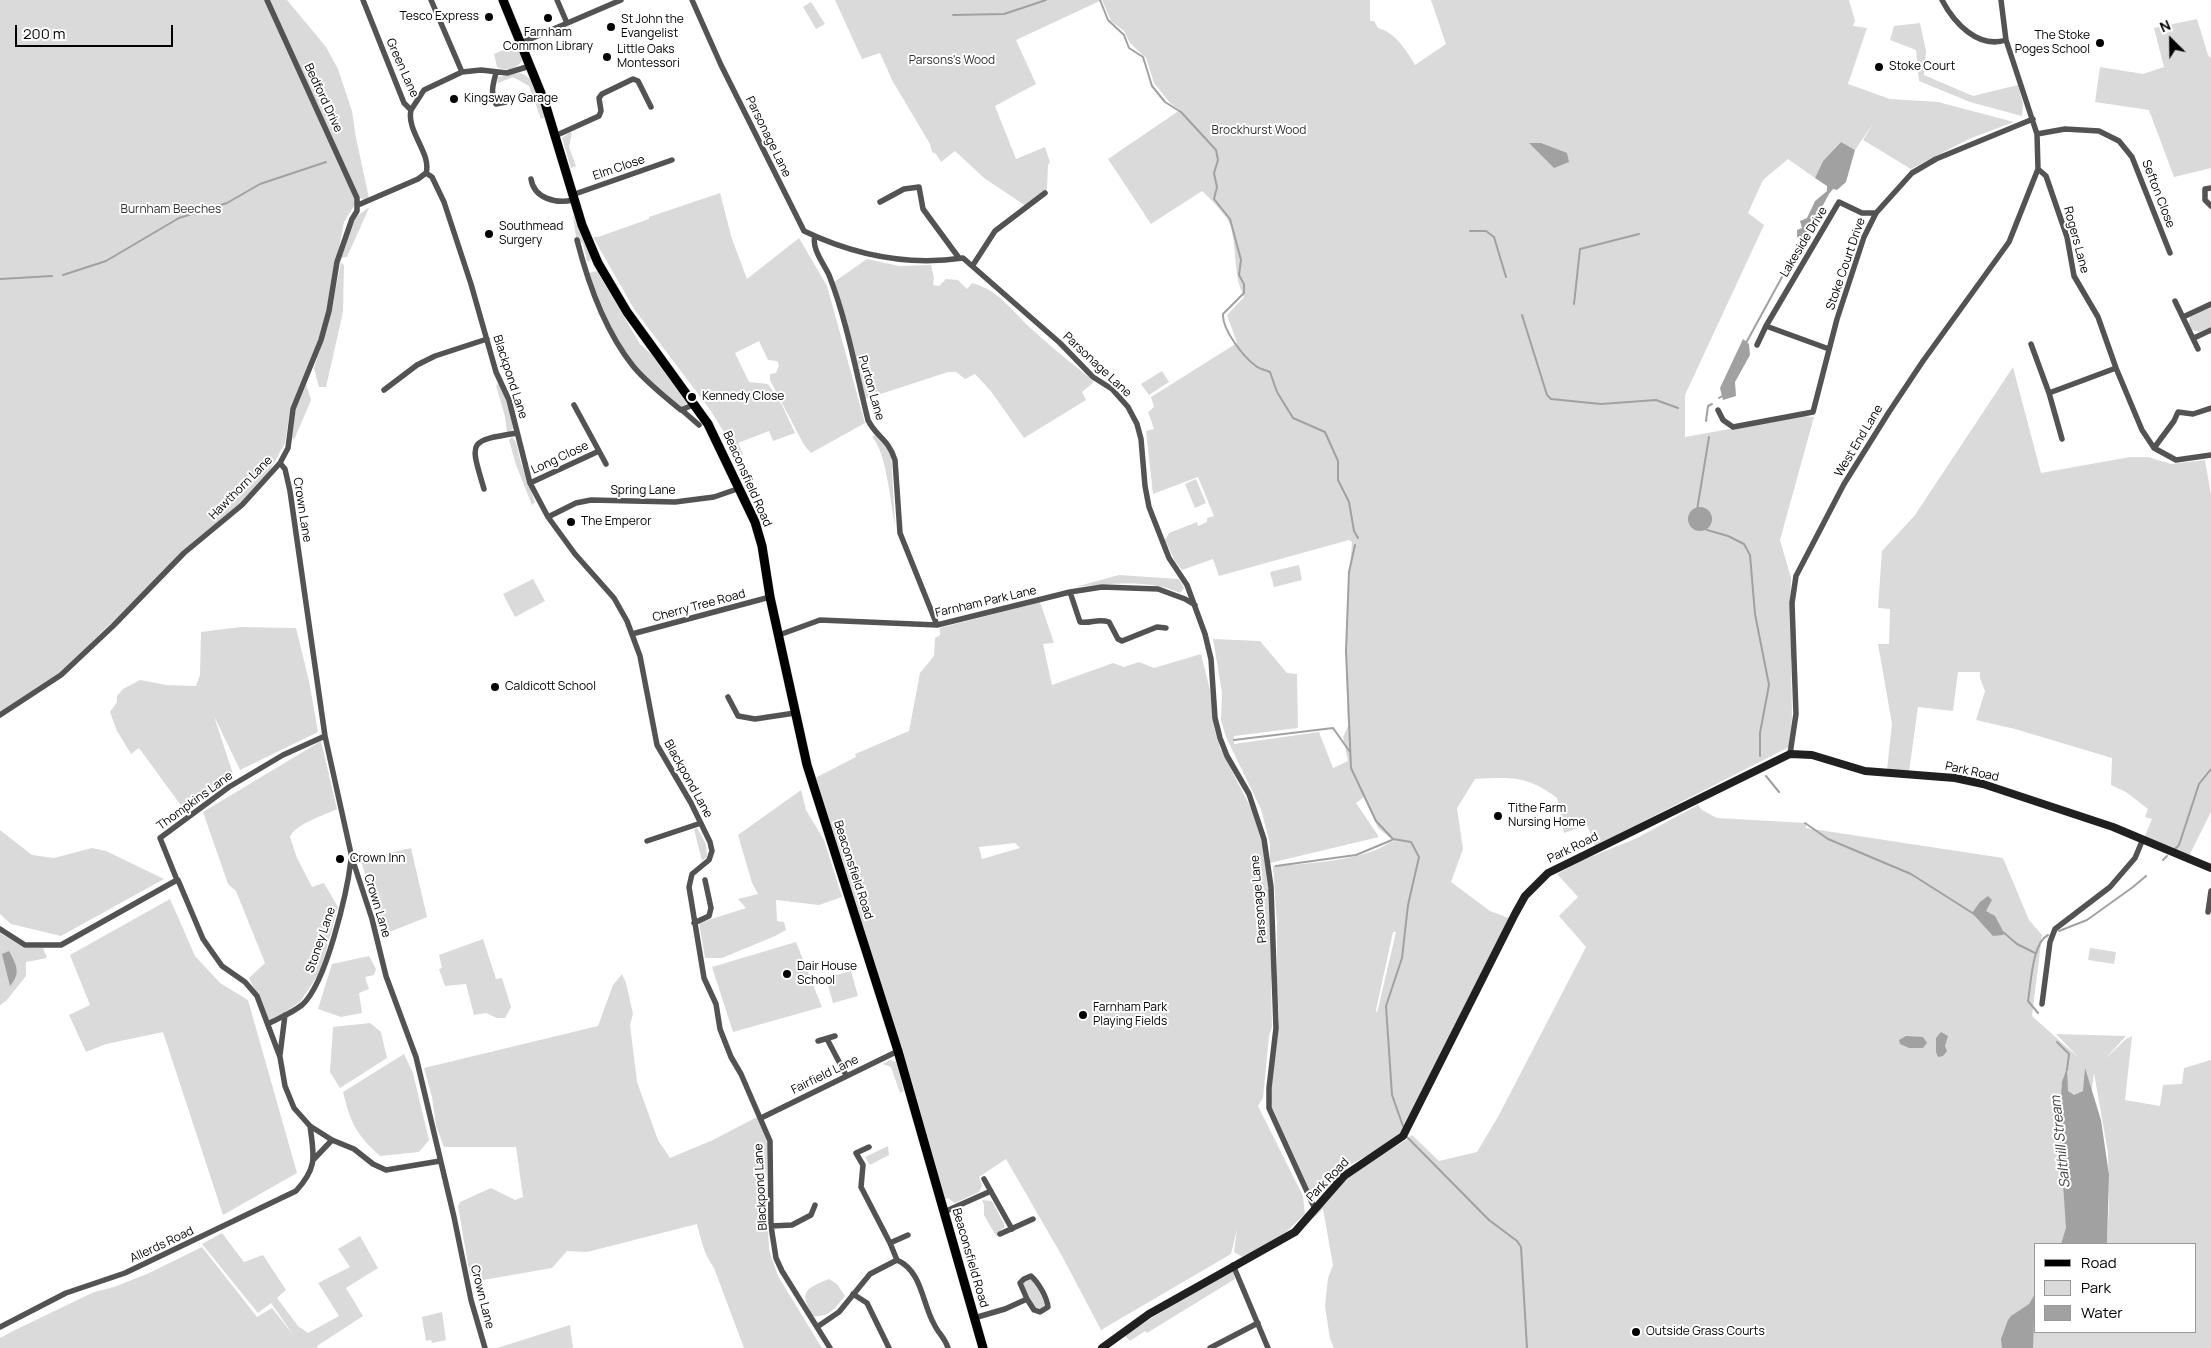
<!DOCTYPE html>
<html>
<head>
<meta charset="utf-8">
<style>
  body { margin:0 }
  #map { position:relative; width:2211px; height:1348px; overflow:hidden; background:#fff; font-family:Manrope,sans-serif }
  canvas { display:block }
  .legend { position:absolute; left:2034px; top:1243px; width:162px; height:90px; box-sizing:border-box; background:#fff; border:1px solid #999; margin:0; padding:6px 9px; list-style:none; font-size:15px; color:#000 }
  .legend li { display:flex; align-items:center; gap:10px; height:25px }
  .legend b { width:25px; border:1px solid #999 }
  .north { position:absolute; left:2146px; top:15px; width:50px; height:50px; -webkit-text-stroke:4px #fff; paint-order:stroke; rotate:337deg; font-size:14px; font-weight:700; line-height:20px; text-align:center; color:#000 }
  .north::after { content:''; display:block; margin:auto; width:18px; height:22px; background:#000; clip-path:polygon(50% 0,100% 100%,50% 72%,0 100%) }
  .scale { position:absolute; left:15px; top:25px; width:158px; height:22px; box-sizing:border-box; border:2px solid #000; border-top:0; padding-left:6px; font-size:15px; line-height:18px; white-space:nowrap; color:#000; -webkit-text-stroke:4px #fff; paint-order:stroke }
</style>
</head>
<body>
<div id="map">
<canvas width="2211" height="1348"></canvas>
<ul class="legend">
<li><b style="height:6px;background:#000"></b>Road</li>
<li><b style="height:14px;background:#dadada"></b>Park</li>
<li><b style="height:14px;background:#a1a1a1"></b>Water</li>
</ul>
<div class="north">N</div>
<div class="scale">200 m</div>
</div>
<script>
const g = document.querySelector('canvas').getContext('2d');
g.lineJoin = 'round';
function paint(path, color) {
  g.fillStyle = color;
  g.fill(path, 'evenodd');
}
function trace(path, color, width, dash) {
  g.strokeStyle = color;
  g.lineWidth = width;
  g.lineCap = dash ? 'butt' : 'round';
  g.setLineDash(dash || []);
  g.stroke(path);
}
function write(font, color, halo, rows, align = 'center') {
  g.font = font + ' Manrope,sans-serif';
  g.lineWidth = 4;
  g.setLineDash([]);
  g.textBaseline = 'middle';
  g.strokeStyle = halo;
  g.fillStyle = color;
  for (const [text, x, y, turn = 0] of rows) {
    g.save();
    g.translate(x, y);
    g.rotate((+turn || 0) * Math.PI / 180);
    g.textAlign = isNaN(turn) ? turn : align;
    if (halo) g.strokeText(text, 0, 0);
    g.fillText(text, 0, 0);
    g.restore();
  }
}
const green = new Path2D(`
  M0,0h265l91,200 -2,6 -10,16 -19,98 -9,28 -26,62 -5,33 -15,27 -30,34 -97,88 -76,74 -15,14 -52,34z
  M269,0h18l39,47 12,22 14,42 4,27 13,60 -5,2 -5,-3z
  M835,0h535v21h4l4,7c17,4 29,23 37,37l31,-21 -15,-44h418l6,21 -2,5 14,2 -19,56 42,15 48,3 76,20 -45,17 -58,30 -48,-29 11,-18 -19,28 -14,-8 -18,19 -8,17 -27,-19 -25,21 -15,33 16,12 -79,170v42l117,-21 12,1 -34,123 11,38 -1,34 3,39 -2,10 1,56 -3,30 -194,99 -8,-21 -23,8 -7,-35c-29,-22 -46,-21 -82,-19l-18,29 6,41 -12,33 39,29 19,7 -102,205 -7,10 -13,11 -37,21 -22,24 -16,6 -42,-92 9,-85 -2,-30v-64l-4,-58c32,-2 66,-4 97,-14 8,-2 16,-8 24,-11l-16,-13 -14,-31 -8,6 23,34 -109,26v-19l-9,-35 -35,-72 -5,-17 1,-28 -9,-53 47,2 27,32 10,1 1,54 -64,8v8l85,-12 14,36 15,-7 -5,-24 5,-11 -2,-64 2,-52 -1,-3 5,-65 -3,-2 -130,36 -6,-17 -31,11 -7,-9 -10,-21 4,-7 28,-11 1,4 9,-4v-4l7,-2 -16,-39 -45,17 -7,-63 8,-2 -6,-17 6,-5 -3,-10 86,-54 -10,-28 17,-18c-11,-22 -7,-47 -13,-70 -2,-9 -21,-29 -29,-36l-51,33 -43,-65 72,-49 -10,-7 -16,-20 -8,-25 -16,-15 -6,-12 -13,-10 -9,-21 -86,40 20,44 -41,22 21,53 29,-12 5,15 -2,3 -1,24 -21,17 -42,-28 -29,-27 -14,11 -5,-8 -4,-2 -2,-8 -38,-64 -12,-27 -18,6zM1393,932h3l-19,81 -1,-3z
  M811,2l14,22 -9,5 -13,-22z
  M2197,19l11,36 3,3v110l-37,9 -25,-67 -54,-8 5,-35 43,7 21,-7 -10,-39z
  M1920,23l6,28 -2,24 49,21 45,-11 5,19 -1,12 -52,-14 -51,-21 -3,-31 -26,-10 4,-14z
  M517,44l6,14c-4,11 -17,14 -26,9l-3,-13z
  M520,73c16,4 21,30 26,44l-5,2 -12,-33 -16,-9 -15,6v-6z
  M570,132l2,1 -3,14 7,19 -5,2 -9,-30z
  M720,193l12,46 15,40 52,-41 28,48 38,137 -54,30 -7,-8 -34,-65v-6l6,-1 3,-8 -2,-4 -9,-1 -9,-19 -24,12 14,29 19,2 14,21 13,28 -22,8 -4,-10 -31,12 5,11 -11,5 -7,-25 -14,-23 -77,-102 -41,-72h5l51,-18v-2z
  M368,208h1l-22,49 -6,1 15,-41z
  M573,216l3,1 16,41 -3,4 -2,-1 -4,-17 -7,-7z
  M867,259l32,7 32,-1 3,13 -1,7 6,1 7,-7 12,1 9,9 5,-6c28,7 42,31 63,49 19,18 40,33 59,50l-12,10 4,8 -62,38 -34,-48 -15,-16 -10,5 -9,-7h-8l-83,27 -5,-26 -26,-91z
  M341,262l3,3 -1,47 -17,75h-7l-5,-19 15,-47z
  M597,271l43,73 12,11 35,48 -6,4c-13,-12 -28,-23 -40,-36 -25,-27 -39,-64 -52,-98z
  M2211,306v21l-12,5 -7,-2 -3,-6 1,-7z
  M2013,367l28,106 89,-16h18l23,7 34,-4 6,35v317l-22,44 -44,-20 7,-17 -7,-2 3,-8 -22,-17 -15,-7 1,-27 -97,-29 -39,-9 9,-29 -5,-13v-6h-22l-5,39 -35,-4 -9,65 -22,-2 5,-46 -14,-80h11l1,-35 -12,-1 4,-57 33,-36z
  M1162,371l7,11 -20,13 -8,-11z
  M306,384l5,16 -17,40 -2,-3 3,-25z
  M499,384l9,21 5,23 -2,3 -4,1 -2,-15 -9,-32z
  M877,434l14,17 4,74c-5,-23 -8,-72 -23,-88z
  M512,437l4,5 5,21 14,39 -3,3 -16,-40 -7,-25z
  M1196,479l10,24 -11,5 -10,-24z
  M1299,565l3,15 -28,7 -4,-15z
  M1119,575l60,4 5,9 -4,5c-32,-14 -71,-9 -105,-6z
  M533,579l12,22 -30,16 -12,-23z
  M1040,602l14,41 -11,1 9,41 61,-22 11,4 15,-5 15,6 47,-14 9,36 4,38 6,20 33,64 9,27 7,49 4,72 -2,26 1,41 -3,9 -6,62 -5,8 45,90 2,18 -23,22 -40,21 -8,-5 3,-23 -6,25 -130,76 -39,-74 -56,-97 -27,18 3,8 -3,7 -24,11 -7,-5 -4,2 -131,-421 43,-22 -1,-3 54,-23 11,-58 14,-17 1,-18 5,-3v-7zM1015,843l5,5 -38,11 -3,-12z
  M240,627l56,1 13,53 9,51 -78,38 -26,-54 19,58 -48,37 -46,-63 -8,6 -14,-23 -7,-19 7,-10v-6l6,-7 17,-9 26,5 30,1 4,-11 1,-43z
  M321,741l16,68c-12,6 -42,15 -47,28l7,21 15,29 12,-4 14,24 -18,65 -20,30 -30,20 -21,-44 16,-15 -29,-72 -8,-7 -25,-72z
  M801,790l5,20 18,30 18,57 -23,8 -43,-5 1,21 7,1 2,8 -11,6 -53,22h-17l-6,-35 47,-15 -8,-9 20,-5 -6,-11 -14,-48z
  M1698,805l4,5 15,8 89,5v5l197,30 26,62 13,15 -10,81 47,42 -23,-24 70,2 -21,23 21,-20 6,-3 -7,64 35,6 3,-21 19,-1 2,-16 27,-8v288h-877l-4,-9 -5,-33 3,-28 5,-13 -10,-56 -11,11c14,-20 28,-37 47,-52 17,-13 37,-19 53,-33l27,26 38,-9 22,-37 87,-168 -27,-31 19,-19 -21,-23 26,-14 52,-21zM2094,1073l14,80 1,51 -2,40h88v88h-160v-88h37z
  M697,828l9,16 1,13 -5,4 -8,-32z
  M0,830l32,25 22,3 38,-10 14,3 58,28 -103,57 -50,-12 -11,-10z
  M411,848l16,69 -45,18 -21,-75z
  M170,899l25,57 25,27 28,17 49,173 -74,42 -60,-183 -57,12 -20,8 -17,-37 21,-10 -20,-50z
  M0,933l25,15h18l4,10 -21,4v14l-20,25 -6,4z
  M483,939l13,40 6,-1 9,29 -6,11h-8l-11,-5 -12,2 -8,-31 -21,2 -6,-17 3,-1 -3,-13z
  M796,942l26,65 -89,25 -21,-65z
  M2090,948l26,4 -2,12 -26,-4z
  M369,956l7,13 -2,6 -9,2 4,12 -10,4 3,20 -21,4 -23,-8 14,-45z
  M851,971l7,25 -25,7 -7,-25z
  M622,974l4,9 7,31 -3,11 7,57 21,58 12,18 43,-18 44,-23 2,3 9,25 -2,40 3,65 9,26 44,72h-78l-30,-80c-10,-14 -13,-28 -17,-44l-110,28 -20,-1 -15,17 -69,12 -2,-6 -11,2 -12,-70 2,-4 31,-14 24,12 8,-3 -7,-50h-72l-8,-21 -4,-29 -8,-29 174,-42 15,-41z
  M370,1023l11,9 6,26 -47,30 -10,-16 3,-45z
  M404,1054l9,19 16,67 -10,12 -39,4c-24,-22 -29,-32 -37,-64z
  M890,1060l6,2 8,29 -4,2 -9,-26 -8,-3z
  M888,1146l1,9 -19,10 -5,-8z
  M982,1200l10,1 12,23v4l-4,2 2,3 -6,3 -12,-21v-10z
  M222,1233l22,29 19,-7 23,35 -9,8 21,28 10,7 31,-17 -21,-33 32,-16 -12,-18 22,-13 18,32 -32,20 17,28 -46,30 1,2h-318v-10l13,-7 81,-39 20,-5 33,-13 55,-27 55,70 15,-9 22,28 -23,-33 -13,10 -56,-69z
  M1228,1271l5,1 2,7 -88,54 -2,-2 -15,10 -6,-6z
  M1028,1278l5,2 12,23v3l-5,4 -5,-2 -12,-23z
  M829,1279l8,5 8,12c-9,11 -16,22 -32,20 -14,-24 -9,-27 16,-37z
  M442,1312l4,28 -14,3 -1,-3 -5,1 -4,-24z
  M570,1325l3,23h-76z`);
const water = new Path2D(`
  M1841,142l14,8 -9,32 -9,8 -4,-1 -4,5 -25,46 -7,-3v-7l5,-2 -2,-7 7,-3 8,-17 12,-10v-5l-12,-8 8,-17z
  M1529,143h12l26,10 2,9 -15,6z
  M1743,339l6,5 1,11 -15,27 1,14 -13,4 -3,-12z
  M1688 519a12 12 0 1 1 24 0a12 12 0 1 1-24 0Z
  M1988,896l4,4 -6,11 9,5 9,17 -1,2 -10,1 -21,-23 8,-11z
  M9,951c8,15 12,22 1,35l-8,-32z
  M1941,1032l7,4 -3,10 2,5 -4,5 -5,1 -2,-5v-14z
  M1906,1036l17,1 4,6 -4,5h-14l-9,-4 -1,-4z
  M2067,1068l1,23 6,4 9,-4 2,-23 16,52 8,55 -2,69h-46l5,-16 -7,-104 3,-42z
  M2035,1294l-2,54h-31l-1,-9 7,-19 3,-4 18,-12z`);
const stream = new Path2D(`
  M1100,0l8,20 16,15 5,13 14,9 9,29 13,16 16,10 35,38 2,10 -4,13 3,14 -3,12 16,20 11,41 -2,15 5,9v9l-21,21c-1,15 20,43 33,52 3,3 10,4 14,6l7,20 16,26 32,14 13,29v19l11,22 5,29 4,7
  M953,15l51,-1 42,-14
  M1470,231h16l8,6 12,40
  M1796,250l5,-12
  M63,275l43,-14 73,-43 48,-15 33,-19 66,-22
  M0,279l52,-3
  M1574,304l6,-55 59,-15
  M1522,315l25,80 4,4 50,5 55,-4 22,8
  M1746,343l42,-77
  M1719,398l5,-3
  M1706,421l2,-15 4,-2
  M1697,510l12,-73
  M1705,528l2,2 21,6 16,8 6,11 5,59 14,71 -9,48v23
  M1355,545l-6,27 -3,79 5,117 25,53 17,18 18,3 8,15 -11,48 -6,53 -16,48 6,89 11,31
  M1234,740l99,-12 17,24
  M1766,776l13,16
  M1805,823l23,16 83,35 63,40
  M2175,849l4,-4 20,-61 12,-15
  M2163,860l4,-4
  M1276,866l80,-11 36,-15
  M2059,931l28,-11 46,-33 13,-11
  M2003,932l14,12 18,9
  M2038,1013l-10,-12c3,-17 4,-58 20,-66
  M2057,1042l12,12 -2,16
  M1406,1136l83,84 28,21 4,6 6,101`);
const street = new Path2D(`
  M363,0l41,103 7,7c-5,21 21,44 15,63
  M431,0l31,72
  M557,0l10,23
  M692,0l29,65 83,166c50,24 104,35 159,27l97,85 33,34 19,12 16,18 9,17 4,15 4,47 4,21 20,51 18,27 18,49 6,25 4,59 5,20 7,18 22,38 15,45 7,48 5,141 -7,60v20l46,101
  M1942,0c12,23 36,49 64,40
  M2001,0l5,40 31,94 1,35 8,7 21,61 7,39 24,41 18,51 26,62 12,18 22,12 35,-5
  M521,43l100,-43
  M496,73c-3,11 -6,21 0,31l10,-2
  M411,110l13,-20 38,-18 19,-2 26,3 23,-7
  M2037,134l28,-5 34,2 20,10 13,16 38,96
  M557,135l42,-19 2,-5 -2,-13 3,-4 31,-15 5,2 13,26
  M426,173l6,4 12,25 27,82 25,88 13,28 21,83 18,34 27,37 39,44 13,23 13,35 17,89 34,58 19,39 2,9 -3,9 -17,14 -3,13 15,91 12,26 4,25 11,28 10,17 29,67 1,85 5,32 6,13 48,77
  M531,179c3,19 24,25 42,21
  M2211,188l-6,1v11l6,6
  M572,195l100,-35
  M880,202l24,-13 15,-2 4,22 36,49
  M358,205l60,-26 8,-6
  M815,236c-4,12 9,28 14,39 18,46 27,97 39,145 8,17 20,18 27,40l5,73 37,92
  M577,240c11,43 28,91 56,126 13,16 32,31 48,44l14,-6
  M973,265l22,-34 50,-38
  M2175,301l23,48
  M2183,317l28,-13
  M2194,338l17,-8
  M2031,344l18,49 13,46
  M1757,345l9,-19
  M1829,349l-63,-23 73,-124 23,11h14
  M384,390l33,-25 18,-9 52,-17
  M2049,393l67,-25
  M574,405l25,46
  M1718,410l5,10 10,7 80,-15 24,-93 27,-82 12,-24 36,-40 24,-14 97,-40
  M683,411l16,14
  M2154,448l20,-27 4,-9 15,2 18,-6
  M280,463l5,6 5,22 35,245 27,122 20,61 14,57 30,81 38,160 17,83 14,48
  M530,483l69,-32 7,13
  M484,489c-14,-48 -17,-48 33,-56
  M548,517l28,-14 15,-3 84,2 39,-5 26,-9
  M1070,592l10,30c11,2 17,-4 29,0l9,17 4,2 35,-14 9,1
  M632,634l138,-37
  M779,635l41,-15 117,5 133,-33 32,-5 56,2 27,10 10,6
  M728,697l10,19 17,3 40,-6
  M0,715l61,-40 52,-49 71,-73 58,-48 38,-42 8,-15 5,-39 28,-69 8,-29 8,-49 15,-43 5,-8v-13l-90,-198
  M1790,754l6,-40 -4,-111 4,-27 48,-92 45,-72 34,-51 86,-119 29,-73
  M647,841l54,-18
  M178,880l25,59 19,27 23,16 12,14 23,61 5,29 9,22 16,18 22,14 22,9 19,15 13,6 54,-9
  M2208,912l3,-21
  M694,923l15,-7 2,-8 -6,-28
  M0,929l25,16h36l116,-65 -17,-42 69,-51 54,-32 42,-19
  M2042,1004l8,-62 5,-13 55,-42 25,-29 8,-19
  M268,1024c11,-6 24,-11 34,-19 24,-21 45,-112 49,-145
  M827,1039l19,36
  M818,1041l17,-5
  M280,1055l5,-40
  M761,1118l137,-67
  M869,1147l-13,6 7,12 -2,22 29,56
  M314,1159l18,-19
  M984,1179l28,50
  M944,1212l47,-21
  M771,1226l21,-1 19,-10 4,-10
  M1000,1234l33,-15
  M897,1260l-7,-17 18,-8
  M1233,1265l35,83
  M853,1294l14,9 22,45
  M974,1318l31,-9 22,-10 -7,-16 4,-4 7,-3c7,6 16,21 17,31l-8,5 -6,-2 -7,-11
  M0,1327l66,-34 59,-20 171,-82c22,-24 18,-35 14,-65
  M817,1327l22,-15 31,-38 27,-14c25,11 25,43 37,64 4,9 11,14 14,24
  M1210,1348l48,-25`);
const secondary = new Path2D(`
  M1102,1348l47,-34 146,-82 49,-56 59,-40 112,-222 10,-18 23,-23 242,-119 22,1 53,16 90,7 28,6 130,43 98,41`);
const primary = new Path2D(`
  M503,0l42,103 37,122 16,38 29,49 81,112 47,98 7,24 8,51 37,168 91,286 85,297`);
const markers = [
  [489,17,5,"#000"],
  [548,18,5,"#000"],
  [611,27,5,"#000"],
  [2100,43,5,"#000"],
  [607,57,5,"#000"],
  [1879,67,5,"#000"],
  [454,99,5,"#000"],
  [489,234,5,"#000"],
  [692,397,5,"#000"],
  [571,522,5,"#000"],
  [495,687,5,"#000"],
  [1498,816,5,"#000"],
  [340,859,5,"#000"],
  [787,974,5,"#000"],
  [1083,1015,5,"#000"],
  [1636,1332,5,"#000"]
];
const poiNames = [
  ["Tesco Express",479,17,"right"],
  ["St John the",621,20],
  ["Evangelist",621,34],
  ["Farnham",548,33,"center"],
  ["Common Library",548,47,"center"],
  ["The Stoke",2090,36,"right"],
  ["Poges School",2090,50,"right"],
  ["Little Oaks",617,50],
  ["Montessori",617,64],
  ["Stoke Court",1889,67],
  ["Kingsway Garage",464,99],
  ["Southmead",499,227],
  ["Surgery",499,241],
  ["Kennedy Close",702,397],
  ["The Emperor",581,522],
  ["Caldicott School",505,687],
  ["Tithe Farm",1508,809],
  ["Nursing Home",1508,823],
  ["Crown Inn",350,859],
  ["Dair House",797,967],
  ["School",797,981],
  ["Farnham Park",1093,1008],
  ["Playing Fields",1093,1022],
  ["Outside Grass Courts",1646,1332]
];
const parkNames = [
  ["Parsons's Wood",952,61],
  ["Brockhurst Wood",1259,131],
  ["Burnham Beeches",171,210]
];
const streetNames = [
  ["Green Lane",402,68,66],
  ["Bedford Drive",323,98,65],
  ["Parsonage Lane",768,137,64],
  ["Elm Close",619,168,-19],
  ["Sefton Close",2158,194,69],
  ["Rogers Lane",2076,240,75],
  ["Lakeside Drive",1804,242,-59],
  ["Stoke Court Drive",1846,264,-71],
  ["Parsonage Lane",1097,365,43],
  ["Blackpond Lane",510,377,72],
  ["Purton Lane",871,388,74],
  ["West End Lane",1859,441,-59],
  ["Long Close",560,458,-25],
  ["Beaconsfield Road",747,479,66],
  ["Hawthorn Lane",241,488,-45],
  ["Spring Lane",643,491],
  ["Crown Lane",302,510,81],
  ["Farnham Park Lane",986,602,-13],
  ["Cherry Tree Road",699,606,-15],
  ["Park Road",1972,772,12],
  ["Blackpond Lane",688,779,61],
  ["Thompkins Lane",195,801,-36],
  ["Park Road",1573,848,-26],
  ["Beaconsfield Road",853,870,72],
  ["Parsonage Lane",1259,899,-95],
  ["Crown Lane",377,906,73],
  ["Stoney Lane",321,940,-71],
  ["Fairfield Lane",825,1075,-26],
  ["Park Road",1328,1180,-46],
  ["Blackpond Lane",761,1187,-93],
  ["Allerds Road",162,1245,-25],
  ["Beaconsfield Road",970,1258,74],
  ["Crown Lane",482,1297,76]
];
const waterNames = [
  ["Salthill Stream",2061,1142,-96]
];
paint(green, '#dadada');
paint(water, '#a1a1a1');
trace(stream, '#a1a1a1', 2);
trace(primary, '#dbdbdb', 10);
trace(street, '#535353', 5.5);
trace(secondary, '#202020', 8);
trace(primary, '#000', 9);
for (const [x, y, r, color] of markers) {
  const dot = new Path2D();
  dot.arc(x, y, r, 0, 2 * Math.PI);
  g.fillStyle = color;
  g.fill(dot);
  trace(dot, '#fff', 2);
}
write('12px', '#000', '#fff', poiNames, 'left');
write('12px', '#313131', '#fff', parkNames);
write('12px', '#000', '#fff', streetNames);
write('italic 14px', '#424242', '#fff', waterNames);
</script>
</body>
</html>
